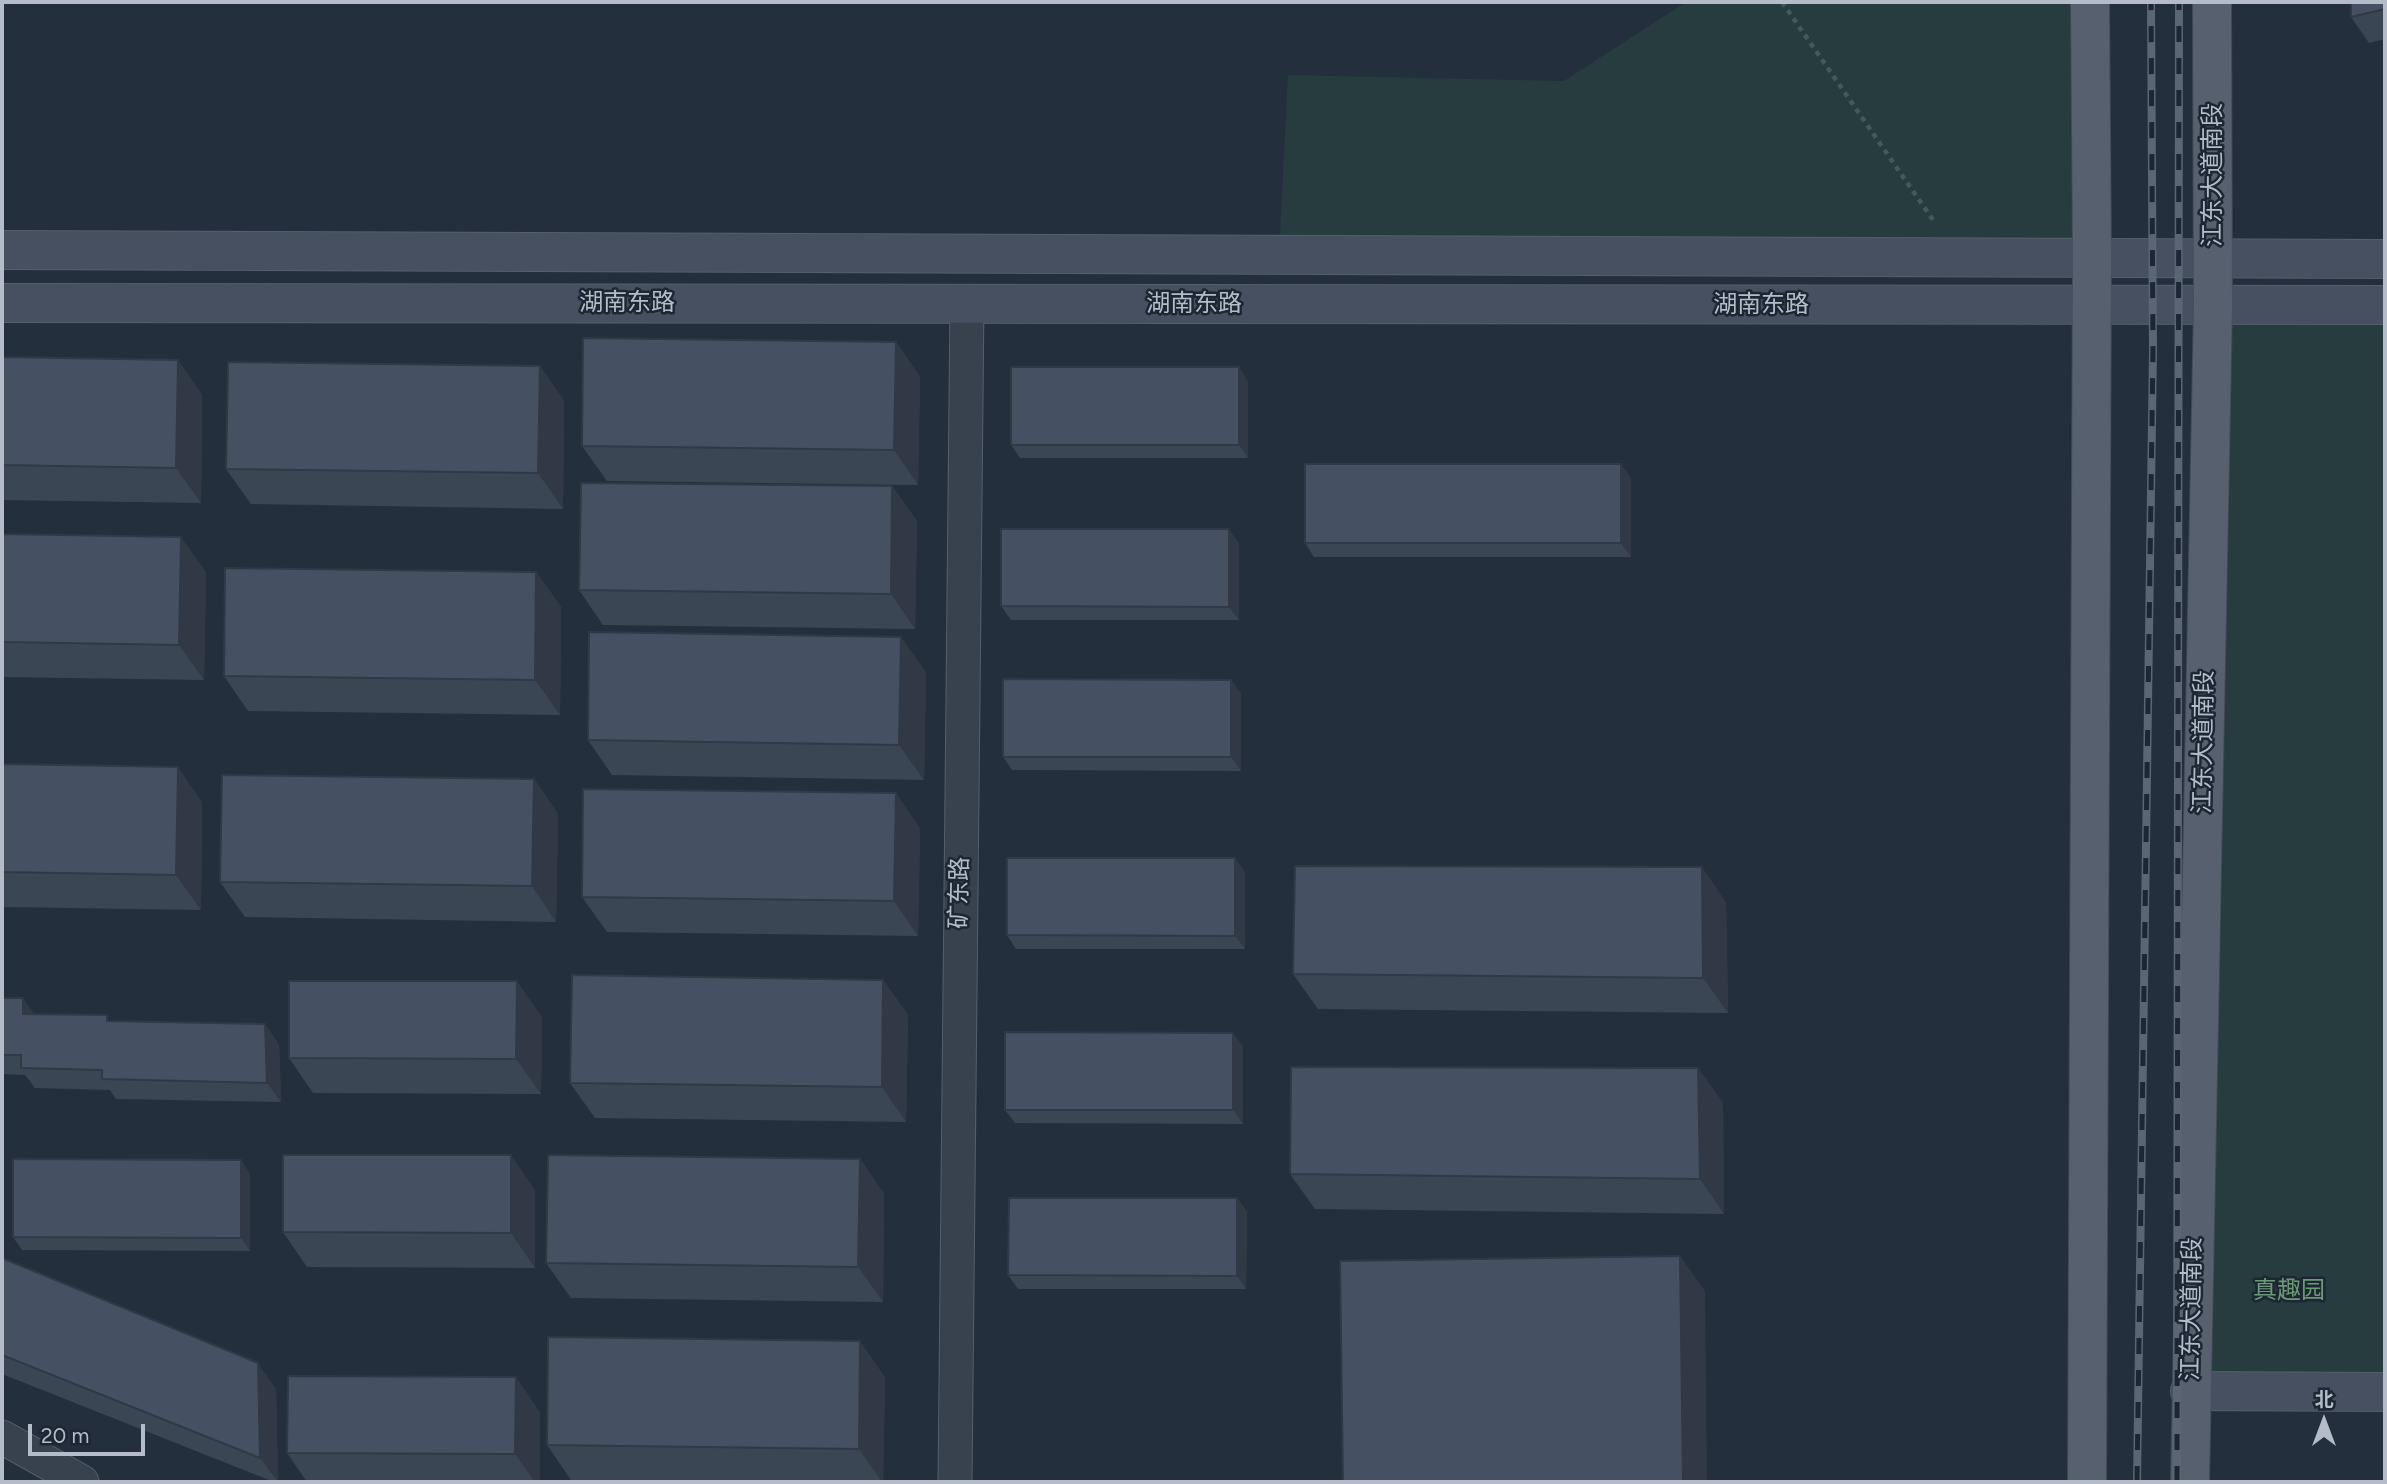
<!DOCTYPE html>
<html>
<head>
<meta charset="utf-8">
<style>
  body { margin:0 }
  #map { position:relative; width:2387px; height:1484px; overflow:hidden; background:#242f3e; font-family:Figtree,"Noto Sans SC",sans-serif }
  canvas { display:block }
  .frame { position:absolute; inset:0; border:4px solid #b4bcc9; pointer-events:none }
  .north { position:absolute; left:2289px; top:1386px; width:70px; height:70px; -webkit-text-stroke:5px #1d2633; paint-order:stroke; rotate:0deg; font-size:19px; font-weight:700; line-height:28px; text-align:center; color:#b4bcc9 }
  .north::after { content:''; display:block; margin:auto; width:24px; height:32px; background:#b4bcc9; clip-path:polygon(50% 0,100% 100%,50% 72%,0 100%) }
  .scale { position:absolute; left:28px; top:1424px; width:117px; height:32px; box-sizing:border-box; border:4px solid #b4bcc9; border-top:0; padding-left:9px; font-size:21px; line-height:24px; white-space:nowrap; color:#b4bcc9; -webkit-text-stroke:5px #1d2633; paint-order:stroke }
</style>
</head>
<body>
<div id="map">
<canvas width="2387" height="1484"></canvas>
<div class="frame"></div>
<div class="north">北</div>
<div class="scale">20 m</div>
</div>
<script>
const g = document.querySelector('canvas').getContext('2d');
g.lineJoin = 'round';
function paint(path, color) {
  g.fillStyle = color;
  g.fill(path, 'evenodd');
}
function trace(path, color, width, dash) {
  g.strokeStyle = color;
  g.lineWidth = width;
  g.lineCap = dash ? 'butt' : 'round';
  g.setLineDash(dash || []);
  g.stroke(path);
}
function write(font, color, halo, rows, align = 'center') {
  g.font = font + ' Figtree,"Noto Sans SC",sans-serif';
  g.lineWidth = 5;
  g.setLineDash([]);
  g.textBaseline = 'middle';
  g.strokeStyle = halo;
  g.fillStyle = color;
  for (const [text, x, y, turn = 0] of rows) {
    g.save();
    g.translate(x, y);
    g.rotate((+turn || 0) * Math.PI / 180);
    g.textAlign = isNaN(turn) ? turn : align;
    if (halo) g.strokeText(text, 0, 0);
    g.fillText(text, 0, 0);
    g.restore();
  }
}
const green = new Path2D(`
  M1686,2h387l2,246 -796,8 9,-181 276,6z
  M2385,305v1087l-195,-1 23,-1085z`);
const path = new Path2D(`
  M1782,2l151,218`);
const street = new Path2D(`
  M2,1437l80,45
  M955,1482l12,-1179`);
const secondary = new Path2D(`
  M2,250l2383,9
  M2,303l2383,2
  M2190,1391l195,1`);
const primary = new Path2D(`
  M2087,1482l5,-1224 -2,-256
  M2190,1482l23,-1176 -1,-304`);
const rail = new Path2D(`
  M2137,1482l16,-1131 -2,-349
  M2177,1482l2,-1480`);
const wall = new Path2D(`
  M2385,2v37l-16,4 -18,-26z
  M896,342l24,35 -2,108 -311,-4 -25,-35z
  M2,357l176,3 24,35 -1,108 -199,-3z
  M540,366l24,35 -1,108 -312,-5 -25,-35z
  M1248,381v77h-228l-9,-13z
  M1631,478v79h-317l-9,-14z
  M892,486l25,35 -2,108 -312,-4 -24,-35z
  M2,534l204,38 -2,108 -202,-3z
  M1239,543v77h-228l-10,-14z
  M536,572l25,35 -1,108 -312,-4 -24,-35z
  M926,672l-2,108 -312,-5 -24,-35z
  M1241,693v78l-229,-1 -9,-13z
  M2,764l200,38 -1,108 -199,-3z
  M534,779l24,35 -2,108 -311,-5 -25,-35z
  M920,828l-2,108 -311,-4 -25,-35z
  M1245,872v77h-229l-9,-14z
  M1726,902l2,111 -410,-4 -25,-35z
  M883,980l25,35 -2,107 -311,-4 -25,-35z
  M2,998l32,16 77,7 168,23 2,58 -165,-3 -6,-9 -75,-2 -10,-13 -23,-1z
  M542,1017l-1,77 -228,-1 -24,-35z
  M1243,1046v78l-228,-1 -10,-13z
  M1698,1068l25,35 1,111 -409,-5 -25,-35z
  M860,1159l24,35 -1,108 -312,-4 -25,-35z
  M250,1174v77l-228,-1 -9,-13z
  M535,1190v78l-228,-1 -24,-35z
  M1237,1198l10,14 -1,77h-228l-10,-14z
  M2,1258l274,131 2,93h-4l-272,-108z
  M885,1377l-2,105h-125l-187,-2 -24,-35z
  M540,1412v70h-233l-20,-29z`);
const shadedWall = new Path2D(`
  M896,342l24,35 -2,108 -24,-35z
  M178,360l24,35 -1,108 -25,-35z
  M540,366l24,35 -1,108 -25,-36z
  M1239,367l9,14v77l-9,-13z
  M1621,464l10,14v79l-10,-14z
  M892,486l25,35 -2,108 -24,-35z
  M1229,529l10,14v77l-10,-13z
  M181,537l25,35 -2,108 -25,-35z
  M536,572l25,35 -1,108 -25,-35z
  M901,637l25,35 -2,108 -25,-35z
  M1231,680l10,13v78l-10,-14z
  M178,767l24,35 -1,108 -25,-35z
  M534,779l24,35 -2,108 -24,-36z
  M896,793l24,35 -2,108 -24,-35z
  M1235,858l10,14v77l-10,-13z
  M1702,867l24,35 2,111 -25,-35z
  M883,980l25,35 -2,107 -24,-35z
  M517,981l25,36 -1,77 -25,-35z
  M23,998l14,20 -14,-4z
  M265,1024l14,20 2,58 -14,-19z
  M1233,1033l10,13v78l-10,-14z
  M1698,1068l25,35 1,111 -24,-35z
  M511,1155l24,35v78l-24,-35z
  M860,1159l24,35 -1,108 -25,-35z
  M241,1160l9,14v77l-9,-13z
  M1237,1198l10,14 -1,77 -9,-13z
  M1680,1256l25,35 2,191h-24z
  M860,1341l25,36 -2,105h-1l-23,-33z
  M258,1363l18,26 2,93 -18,-24z
  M516,1377l24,35v70h-5l-20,-28z`);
const building = new Path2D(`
  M2351,2h34v7l-34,8z
  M583,338l313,4 -2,108 -312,-4z
  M2,357l176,3 -2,108 -174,-3z
  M228,362l312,4 -2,107 -312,-4z
  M1011,367h228v78h-228z
  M1305,464h316v79h-316z
  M581,483l311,3 -1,108 -312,-4z
  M1001,529h228v78l-228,-1z
  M2,534l179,3 -2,108 -177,-3z
  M225,568l311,4 -1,108 -311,-4z
  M589,632l312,5 -2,108 -311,-5z
  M1003,679l228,1v77h-228z
  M2,764l176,3 -2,108 -174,-3z
  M222,775l312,4 -2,107 -312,-4z
  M583,789l313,4 -2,108 -312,-4z
  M1007,858h228v78l-228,-1z
  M1295,866l407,1 1,111 -410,-4z
  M572,975l311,5 -1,107 -312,-4z
  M289,981h228l-1,78 -227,-1z
  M2,998h21v16l84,1v6l158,3 2,59 -165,-4v-9l-81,-2v-13h-19z
  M1005,1032l228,1v77h-228z
  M1291,1067l407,1 2,111 -410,-5z
  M283,1155h228v78l-228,-1z
  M548,1155l312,4 -2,108 -312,-4z
  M13,1159l228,1v78l-228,-1z
  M1009,1198h228v78l-229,-1z
  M1680,1256l3,226h-340l-3,-221z
  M2,1258l256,105 2,95 -258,-103z
  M548,1337l312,4 -1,108 -312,-4z
  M288,1376l228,1 -1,77 -228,-1z`);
const streetNames = [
  ["江东大道南段",2213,175,-90],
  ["湖南东路",627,303],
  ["湖南东路",1194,304],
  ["湖南东路",1761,305],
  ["江东大道南段",2204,742,-89],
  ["矿东路",960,893,-89],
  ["江东大道南段",2192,1309,-89]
];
const parkNames = [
  ["真趣园",2289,1291]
];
paint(green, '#263c3f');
trace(street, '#565f6c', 35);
trace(secondary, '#565f6c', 40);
trace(primary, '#414a57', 40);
trace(path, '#44595c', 4.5, [5, 5]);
trace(street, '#38414e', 33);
trace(secondary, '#465061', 38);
trace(primary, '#56606e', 38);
trace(rail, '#5a6575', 8);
trace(rail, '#1d2633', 5, [16]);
paint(wall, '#3b4654');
paint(shadedWall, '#303945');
paint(building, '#455162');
trace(building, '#303945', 2);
write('24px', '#b4bcc9', '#1d2633', streetNames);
write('24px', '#6b9a76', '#1d2633', parkNames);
</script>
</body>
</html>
